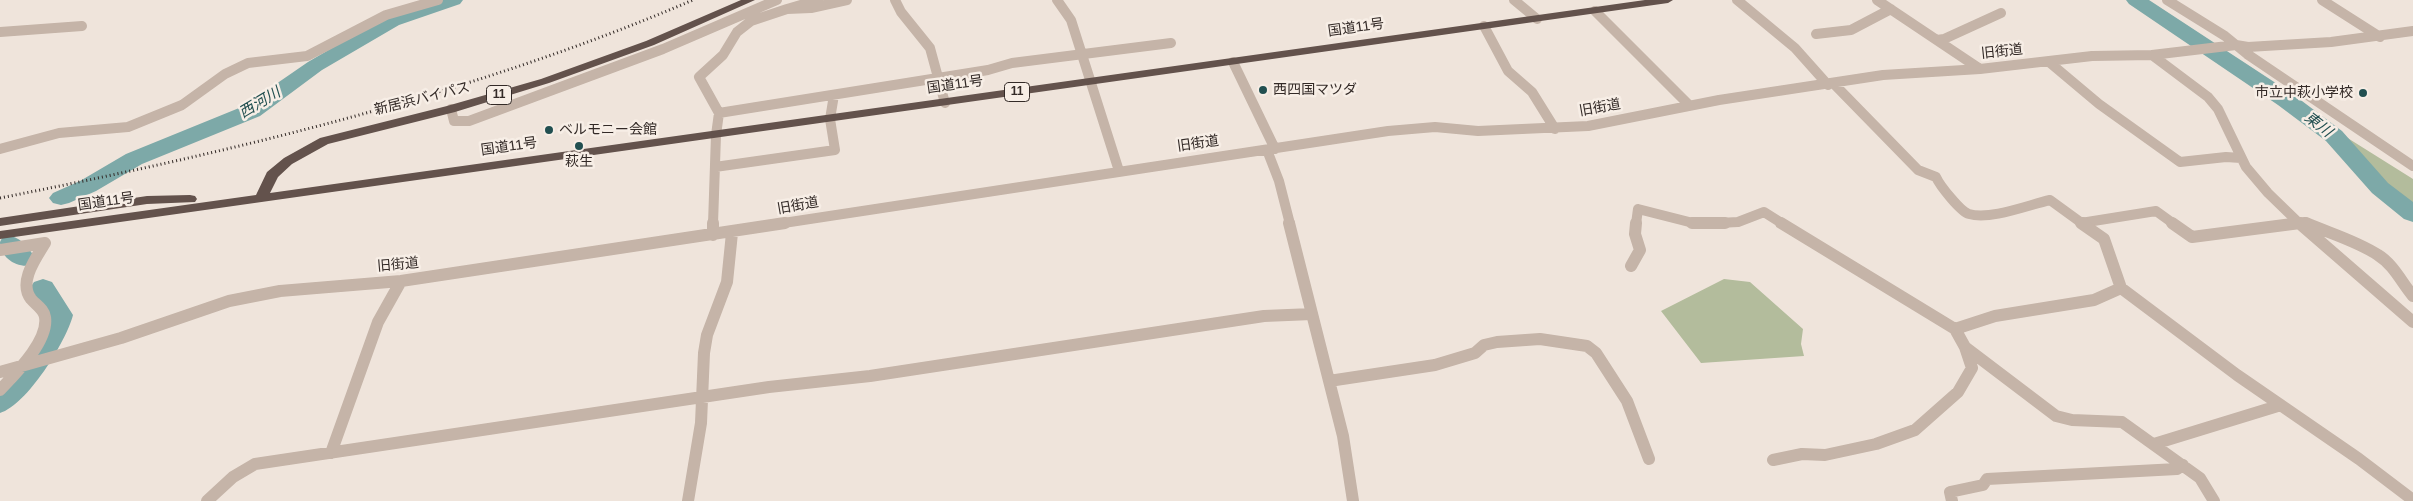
<!DOCTYPE html>
<html>
<head>
<meta charset="utf-8">
<style>
  body { margin:0 }
  canvas { display:block; background:#efe4db }
</style>
</head>
<body>
<canvas width="2413" height="501"></canvas>
<script>
const g = document.querySelector('canvas').getContext('2d');
g.lineJoin = 'round';
function paint(path, color) {
  g.fillStyle = color;
  g.fill(path, 'evenodd');
}
function trace(path, color, width, dash) {
  g.strokeStyle = color;
  g.lineWidth = width;
  g.lineCap = dash ? 'butt' : 'round';
  g.setLineDash(dash || []);
  g.stroke(path);
}
function write(font, color, halo, rows, align = 'center') {
  g.font = font + ' Arial,"Noto Sans JP",sans-serif';
  g.lineWidth = 5;
  g.setLineDash([]);
  g.textBaseline = 'middle';
  g.strokeStyle = halo;
  g.fillStyle = color;
  for (const [text, x, y, turn = 0] of rows) {
    g.save();
    g.translate(x, y);
    g.rotate((+turn || 0) * Math.PI / 180);
    g.textAlign = isNaN(turn) ? turn : align;
    if (halo) g.strokeText(text, 0, 0);
    g.fillText(text, 0, 0);
    g.restore();
  }
}
const green = new Path2D(`
  M2346,137l67,42v28l-23,-18z
  M1724,279l26,3 53,47 -2,15 3,12 -103,7 -40,-52z`);
const river = new Path2D(`
  M434,0h29l-3,4 -61,21 -77,45 -62,46 -118,48 -46,27 -27,12 -8,2 -8,-2 -4,-5 4,-5 27,-12 46,-27 118,-48 64,-44 77,-45z
  M2126,0h23l145,95 48,36 46,52 25,19v20l-9,-3 -32,-26 -46,-52 -48,-36 -149,-101z
  M11,236c12,3 18,13 25,23l-4,6c-14,4 -32,-7 -32,-23l2,-4z
  M43,279l9,3 21,33c-7,27 -46,90 -73,98v-28c19,-21 39,-42 47,-70l-17,-27 4,-6z`);
const minorFar1 = new Path2D(`
  M818,0l-31,9 24,-1 36,-8
  M895,0l6,12 29,36 15,55
  M1057,0l14,20 48,151
  M1514,0l23,19
  M1737,0l58,48 33,37
  M1877,0l103,69
  M2167,0l58,36 22,18 166,112
  M2322,0l58,37
  M1595,11l95,95
  M1484,26l24,45 24,21 23,37
  M0,32l82,-6
  M1816,34l35,-4 40,-21
  M1937,40l7,-1 57,-26
  M2152,55l56,42 10,12 28,58 22,26 32,31
  M1233,62l42,87
  M2049,62l50,42 81,58 46,-5 15,1
  M1834,84l84,86 18,7c4,9 25,35 33,37 22,6 59,-9 81,-14l33,24
  M451,109l3,12h15l194,-72 114,-49
  M719,113l269,-43 24,-7 159,-20
  M0,149l59,-16 69,-6 54,-22 43,-31 23,-11 59,-7 79,-41 52,-15
  M1267,150l12,31 11,43
  M715,167l120,-17 -5,-31 4,-24
  M2081,223l75,-12 18,13
  M713,224l3,-89 3,-22 -20,-36 24,-22 14,-23 14,-11 36,-12
  M777,224l611,-93 47,-4 43,4 110,-5 131,-26 164,-25 97,-6 112,-13 60,-1 84,-10 12,2 83,-5 82,-11
  M1636,224l2,-15 59,15
  M1699,224l39,-2 26,-10 19,12
  M2291,224l14,-2 4,2`);
const minor = new Path2D(`
  M1289,223l54,213 10,65
  M1692,223h33
  M2081,223l23,16 17,49 116,87 122,84 54,41
  M2081,223h2
  M2172,223l20,14 108,-14
  M2299,223l114,99
  M2306,223c23,10 51,18 72,32 15,9 24,28 35,41
  M713,235v-12
  M0,250l45,-7c-9,15 -27,39 -14,56 5,6 13,10 14,18 4,24 -30,57 -45,73
  M1631,266l9,-16 -5,-16 1,-11
  M1955,329l40,-13 99,-16 27,-12
  M1965,347l91,69 16,4 50,2 78,56 14,23
  M0,372l121,-34 108,-37 51,-10 121,-10 384,-58
  M1329,381l106,-16 40,-12 9,-8 13,-3 43,-3 47,7 9,7 31,48 22,58
  M2154,444l127,-39
  M331,453l47,-131 23,-41
  M1773,460l29,-6 23,1 51,-11 39,-14 43,-38 14,-24 -7,-21 -10,-18 -174,-106
  M207,501l26,-24 22,-13 514,-77 101,-11 394,-60 48,-2
  M688,501l13,-78 3,-70 3,-18 20,-53 5,-49
  M1952,501l-2,-9 33,-7 4,-6 190,-10 6,-4`);
const trunk = new Path2D(`
  M741,0h14l-101,45 -105,38 -94,29 -127,32 -36,20 -14,13 -8,16 1375,-193h28l-5,3 -1668,236v-8l256,-36 11,-23 17,-14 36,-20 127,-32 94,-27 105,-38z
  M190,195l5,1 2,3 -2,3 -48,2 -147,22v-8l147,-22z`);
const rail = new Path2D(`
  M0,198c233,-46 474,-104 693,-198`);
const markers = [
  [1263,90,5,"#214f50"],
  [2363,93,5,"#214f50"],
  [549,130,5,"#214f50"],
  [579,146,5,"#214f50"]
];
const shields = [
  [1017,92,25],
  [499,95,25]
];
const shieldNames = [
  ["11",1017,92],
  ["11",499,95]
];
const streetNames = [
  ["国道11号",1356,28,-8],
  ["旧街道",2002,52,-6],
  ["国道11号",955,85,-8],
  ["新居浜バイパス",422,99,-14],
  ["旧街道",1600,108,-10],
  ["旧街道",1198,144,-8],
  ["国道11号",509,147,-8],
  ["国道11号",106,202,-8],
  ["旧街道",798,206,-10],
  ["旧街道",398,265,-5]
];
const poiNames = [
  ["西四国マツダ",1273,90],
  ["市立中萩小学校",2353,93,"right"],
  ["ベルモニー会館",559,130],
  ["萩生",579,162,"center"]
];
const waterNames = [
  ["西河川",260,103,-31],
  ["東川",2318,125,38]
];
paint(green, '#b3bc9c');
paint(river, '#7da9a8');
trace(minorFar1, '#c5b4a8', 10);
trace(minor, '#c5b4a8', 12);
paint(trunk, '#63524c');
trace(rail, '#332a27', 3, [1, 3]);
for (const [x, y, r, color] of markers) {
  const dot = new Path2D();
  dot.arc(x, y, r, 0, 2 * Math.PI);
  g.fillStyle = color;
  g.fill(dot);
  trace(dot, '#f7eee6', 2);
}
for (const [x, y, w] of shields) {
  const box = new Path2D();
  box.roundRect(x - w / 2, y - 9.5, w, 19, 4);
  g.fillStyle = '#f7eee6';
  g.fill(box);
  trace(box, '#332a27', 1);
}
write('bold 12px', '#332a27', null, shieldNames);
write('14px', '#332a27', '#f7eee6', streetNames);
write('14px', '#332a27', '#f7eee6', poiNames, 'left');
write('italic 15px', '#214f50', '#f7eee6', waterNames);
</script>
</body>
</html>
